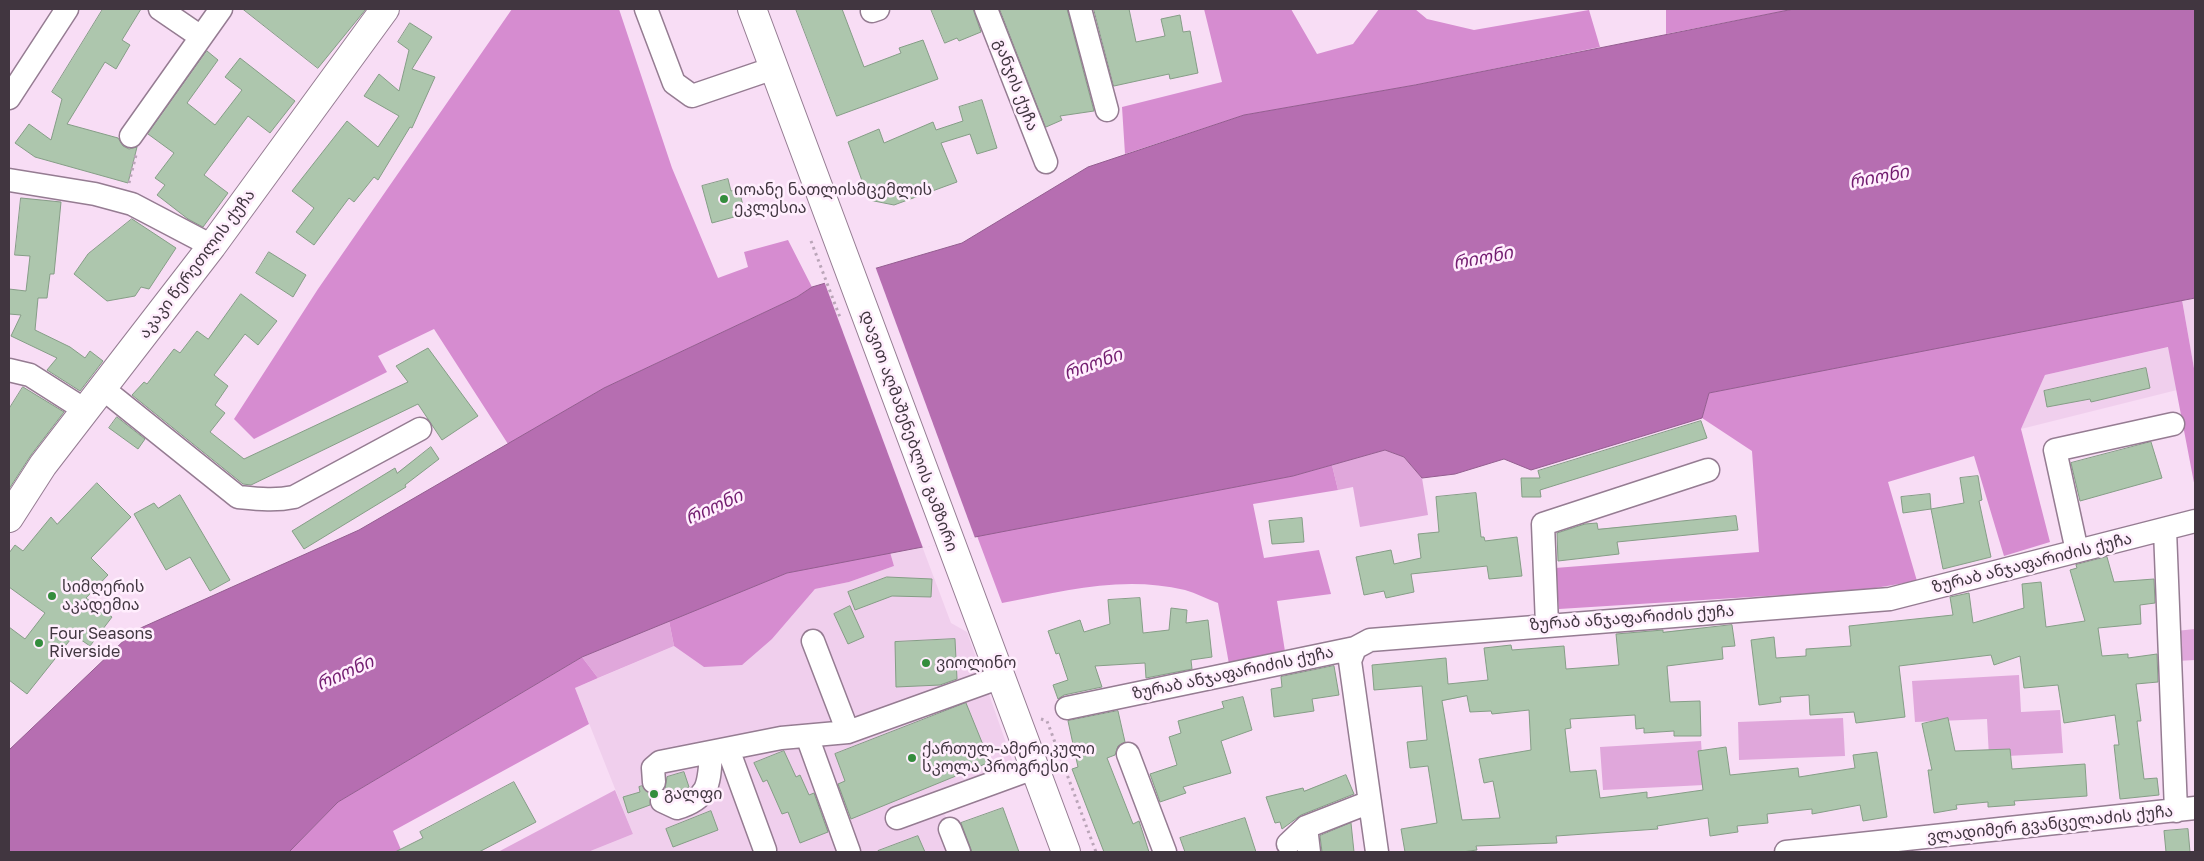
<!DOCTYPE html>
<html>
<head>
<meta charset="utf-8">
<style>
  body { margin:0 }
  #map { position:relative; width:2204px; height:861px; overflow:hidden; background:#f8ddf5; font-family:"Golos Text",sans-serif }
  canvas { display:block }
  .frame { position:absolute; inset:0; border:10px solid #413640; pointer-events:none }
</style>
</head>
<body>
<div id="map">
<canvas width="2204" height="861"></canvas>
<div class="frame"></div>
</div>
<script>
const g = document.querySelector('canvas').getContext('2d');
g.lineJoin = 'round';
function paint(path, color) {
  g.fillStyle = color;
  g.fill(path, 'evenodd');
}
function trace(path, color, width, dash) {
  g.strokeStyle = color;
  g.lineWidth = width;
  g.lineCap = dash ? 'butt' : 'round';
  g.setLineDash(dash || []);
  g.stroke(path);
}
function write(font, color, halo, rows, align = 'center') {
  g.font = font + ' "Golos Text","Noto Sans Georgian",sans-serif';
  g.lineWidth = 5;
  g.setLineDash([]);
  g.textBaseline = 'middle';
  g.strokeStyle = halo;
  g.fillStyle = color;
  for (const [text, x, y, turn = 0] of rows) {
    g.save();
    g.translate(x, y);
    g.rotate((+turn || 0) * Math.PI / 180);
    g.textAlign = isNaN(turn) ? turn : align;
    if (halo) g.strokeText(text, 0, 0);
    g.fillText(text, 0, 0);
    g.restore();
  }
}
const built = new Path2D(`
  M2195,298v76l-13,-74z
  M2169,347l8,43 -156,39 24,-54z
  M922,546l29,77 16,9 50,142 -77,28 19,50h-371l45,-18 -58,-146 99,-42 30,21 68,-28 43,-50 34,-7 45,-16 -4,-14z`);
const green = new Path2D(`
  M1385,450l19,7 18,21 6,37 -68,12 -7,-40 -15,3 -6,-25z
  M669,621l5,25 -76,32 -16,-21z
  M2195,629v31l-18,1 -1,-30z
  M2019,675l2,37 39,-2 3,43 -74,4 -2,-38 -72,3 -3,-41z
  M1843,718l2,38 -106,4 -1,-38z
  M1701,741l3,44 -101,5 -3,-43z
  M615,790l18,44 -45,18h-90z`);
const forest = new Path2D(`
  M512,9h107l53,159 46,110 30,-11 -4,-15 44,-12 24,47 -15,10 -193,91 -96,56 -74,-115 -56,27 9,16 -133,67 -20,-20 84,-130z
  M1204,9h87l26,45 36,-10 26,-35h36l12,10 47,11 115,-20 11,37 -185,38 -171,30 -119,39 -3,-47 100,-25z
  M1666,9h128l-128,25z
  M2182,300l13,74v114l-27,-141 -123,28 -24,54 29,113 -46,14 -30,-100 -86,26 29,99 -54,9 -304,19 -4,-41 204,-16 -7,-101 -50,-33 7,-25z
  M1332,465l6,25 -85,14 11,54 55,-8 12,44 -54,7 10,63 -56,11 -13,-72c-11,-4 -22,-10 -33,-13 -63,-15 -120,1 -183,13l-25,-67 316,-60z
  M890,552l4,14 -45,16 -34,7 -43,50 -30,26 -38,2 -30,-21 -5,-25 118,-48z
  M582,657l16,21 -23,10 14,36 -196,107 9,21h-113l49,-50z`);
const water = new Path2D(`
  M1794,9h401v289l-486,95 -7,25 -171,52 -27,-11 -49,15 -33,4 -18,-21 -19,-7 -92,26 -506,97 -205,84 -244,145 -49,50h-280v-102l125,-119 225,-101 245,-142 193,-91 15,-10 150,-44 126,-76 156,-52 171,-30z`);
const pier = new Path2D(`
  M875,266l100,272 -52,10 -99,-267z`);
const building = new Path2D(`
  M103,9h38l-19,31 8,5 -14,24 -11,-7 -38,62 51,14 5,8 6,3 8,-2 -9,36 -93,-26 -20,-14 14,-19 22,16 11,-41 -10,-7z
  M243,9h123l-48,59z
  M796,9h46l22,58 37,-14 -2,-5 24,-8 15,39 -101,37z
  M931,9h42l8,23 -22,9 -2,-3 -12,5z
  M1000,9h67l27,102 -34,5 2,4 -16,7z
  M1094,9h35l7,33 29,-6 -4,-17 19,-4 3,17 7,-1 8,42 -28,6 -1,-5 -55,12z
  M410,23l22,14 -20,32 23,8 -23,51 -2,-1 -32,53 -4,-3 -20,25 -5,-4 -35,47 -18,-13 18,-24 -22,-17 55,-70 31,26 21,-31 -35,-20 15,-22 20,17 10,-41 -11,-8z
  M207,51l11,9 -31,43 28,22 27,-35 -17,-13 15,-19 55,43 -25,32 -22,-17 -44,59 24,18 -25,34 -15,-8 -31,-24 8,-10 -10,-7 19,-25 -26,-19z
  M982,100l15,48 -20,6 -7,-20 -29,9 16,39 -63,23 -25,-5 -21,-58 31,-13 5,14 49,-21 3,8 27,-9 -4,-14z
  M728,179l3,12 8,-2 6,25 -33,9 -10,-37z
  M21,198l40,4 -7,72h-4l-3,24h-9l-3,32 35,17 15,11 5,-7 13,10 -23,30 -33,-21 10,-12 -46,-22 10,-21 -12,-1v-25l17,2 4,-35 -15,-1z
  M132,219l44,29 -27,41 -8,-2 -6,9 -28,5 -33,-27 14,-20z
  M269,252l37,23 -13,22 -37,-24z
  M241,294l36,27 -19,24 -13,-11 -31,41 14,11 -13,19 10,8 -15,19 34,27 164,-77 -12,-16 32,-18 50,68 -36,24 -24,-36 -167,81 -8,-1 -111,-89 12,-13 3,2 27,-35 6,4 17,-22 11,8z
  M2146,368l4,20 -59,14 -1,-3 -43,8 -3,-16z
  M23,387l41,25 -33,43 -22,34v-80z
  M117,417l28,22 -7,10 -29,-21z
  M1701,421l6,17 -167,52 1,7h-19l-1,-19h19l-2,-7z
  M2151,442l11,36 -82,23 -9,-38z
  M431,447l8,12 -34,26 1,2 -102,62 -12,-18 103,-63 2,5z
  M1978,476l4,24 -3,1 12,56 -48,12 -12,-60 33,-6 -4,-25z
  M97,483l34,34 -40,41 17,17 -22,23 26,19 -22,29 -16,-11 -47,59 -18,-14v-53l16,12 20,-26 -36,-26v-34l6,-8 8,6 28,-34 6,7z
  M1476,493l5,44h3l1,4 32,-4 5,39 -33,3 -2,-13 -76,8 3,18 -28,6 -2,-7 -20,4 -8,-38 35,-7 3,14 27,-6 -3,-24 21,-2 -3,-35z
  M1930,494l1,15 -28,4 -2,-16z
  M180,495l50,85 -20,11 -20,-34 -24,13 -32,-56 20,-11 4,5z
  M1736,516l2,14 -121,12 2,12 -61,7 -1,-28 28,-9 12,-1 1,6z
  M1302,518l2,24 -32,2 -3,-23z
  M2107,557l7,25 40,-3 1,24 -15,2 1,19 -43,4 4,28 26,-2v4l29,-4 1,28 -22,2 5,37h-4l7,58 13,-1 2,17 -39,4 -6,-54h5l-4,-30 -51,8 -6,-38 -34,3 -4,-32 -26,9 -3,-10 -92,11 6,51 -49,6 -2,-11 -44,3 -1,-20 -29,2 1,5 -22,3 -8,-65 23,-3 2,21 30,-2v-7l45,-3 -2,-20 104,-11 -3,-18 19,-4 4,30 51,-15 -2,-24 19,-2 5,45 39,-6 -15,-51 7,-2 -1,-3z
  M887,577l45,2 -1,18 -39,-1 -37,14 -7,-18z
  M1140,598l3,35 26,-3 2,-22 16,2 -1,13 22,-3 4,37 -21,3 1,9 -46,9 -1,-15 -50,3 7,21 -38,8 -6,4 -5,-14 15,-5 -9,-27 -3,1 -8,-23 32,-11 4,12 26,-8 -2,-24z
  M850,606l14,31 -16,7 -14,-30z
  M1732,625l3,21 -13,1 1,12 -56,7 3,36 30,-1 1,35h-27v-5l-30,2v-5l-8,1 -1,-14 -65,4 1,9 -6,1 5,43 26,-2 4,28 47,-6v6l56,-8 -5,-39 28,-4 4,28 68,-7 1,9 56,-9 -2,-13 24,-3 10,65 -24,4 -3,-16 -48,9v-5l-45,5 1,9 -31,3 1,6 -28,4 -2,-18 -51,8 1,3 -102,7 1,7 -81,3 1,4 -15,2h-57l-4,-23 36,-6 -9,-57 -18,2 -3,-26 20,-2 -5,-54 -48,4 -2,-25 74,-7 2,26 40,-4 -4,-32 27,-3 1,5 52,-4 2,23 53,-4 -3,-31 47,-4v2zM1467,696l3,16 21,-1 1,3 37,-4 2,40 -52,9 5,24 9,-2 7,37 -38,2 -20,-119z
  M955,639l2,40 -17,6 -44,2 -1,-45z
  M1334,666l5,29 -27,4 2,12 -40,6 -3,-28 11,-2 -1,-10z
  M1243,697l9,33 -31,11 10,32 -48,14 3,6 -26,9 -10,-28 27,-9 -8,-28 12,-4 -3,-12 46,-13 -2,-6z
  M966,703l24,59 -139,57 -13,-35 7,-3 -10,-27z
  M1118,711l7,31 -7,4 -3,9 -8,3 26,66 6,-3 10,31h-45l-32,-83 6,-2 -10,-46z
  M1948,718l7,33 55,-2 2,20 73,-5 2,32 -73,5 1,4 -27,2v-5l-32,3 1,4 -23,4 -6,-43h4l-10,-46z
  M784,751l12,26 4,-2 9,20 5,-2 14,39 -28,11 -12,-31 -6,2 -15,-34 -4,2 -9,-19z
  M684,772l5,15 -15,5 -9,-3 2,-12z
  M1346,775l8,19 -53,21 -19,14 -2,-7 -5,1 -9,-26 37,-9 1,3z
  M514,782l22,40 -57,30h-84l28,-14 -3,-6z
  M642,786l9,8 -1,11 -22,8 -5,-16 17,-5 -1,-5z
  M1003,808l16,44h-47l-11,-29z
  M711,811l7,19 -45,17 -7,-18z
  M1245,818l11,34h-71l-5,-14z
  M1351,823l3,29h-32l-2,-16z
  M2188,829l2,23h-24l-2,-21z
  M918,836l7,16h-47v-1z`);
const path = new Path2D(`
  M129,183l7,-28
  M741,196l35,-10
  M811,241l30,79
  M1041,719l6,2 49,131`);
const minor = new Path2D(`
  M160,9l41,28
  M646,9l28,74 18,13 82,-28
  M986,9l60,153
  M1080,9l27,101
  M872,11l6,-2
  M9,98l58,-89
  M131,136l90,-127
  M9,180l86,14 37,10 80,42
  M9,370l21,5 55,35
  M102,388l136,109c20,2 37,4 56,0l126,-68
  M2165,530l11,281
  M2077,551l-22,-101 118,-26
  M1547,625l-4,-101 165,-54
  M813,641l35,91
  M1355,648l-5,13 27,191
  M1067,708l288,-60 15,-8 520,-41 305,-78
  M807,736l42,116
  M728,749l37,101
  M1128,754l37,98
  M654,782l-1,-14 7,-6 121,-24 67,-6 153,-55
  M662,801l15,7c33,-10 32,-25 34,-55
  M897,818l137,-50
  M1306,827l3,25
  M950,829l9,23
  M1288,844l18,-17 64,-25
  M1786,852l409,-44`);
const major = new Path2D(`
  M752,9l314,843
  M9,518l34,-53 169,-219 173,-237`);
const markers = [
  [724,199,5,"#348d3d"],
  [52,596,5,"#348d3d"],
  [39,643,5,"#348d3d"],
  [926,663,5,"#348d3d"],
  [912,758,5,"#348d3d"],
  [654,794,5,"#348d3d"]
];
const streetNames = [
  ["განჯის ქუჩა",1016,85,69],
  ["აკაკი წერეთლის ქუჩა",197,264,-53],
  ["დავით აღმაშენებლის გამზირი",909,431,70],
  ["ზურაბ ანჯაფარიძის ქუჩა",2032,563,-14],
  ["ზურაბ ანჯაფარიძის ქუჩა",1632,618,-4],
  ["ზურაბ ანჯაფარიძის ქუჩა",1233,673,-12],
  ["ვლადიმერ გვანცელაძის ქუჩა",2050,824,-6]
];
const poiNames = [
  ["იოანე ნათლისმცემლის",734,190],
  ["ეკლესია",734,208],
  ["სიმღერის",62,587],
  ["აკადემია",62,605],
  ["Four Seasons",49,634],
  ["Riverside",49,652],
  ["ვიოლინო",936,663],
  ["ქართულ-ამერიკული",922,749],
  ["სკოლა პროგრესი",922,767],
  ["გალფი",664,794]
];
const waterNames = [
  ["რიონი",1879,177,-11],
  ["რიონი",1483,258,-11],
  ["რიონი",1093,364,-20],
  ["რიონი",714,507,-24],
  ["რიონი",345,673,-24]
];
paint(built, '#f0cfed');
paint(green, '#e0a7db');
paint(forest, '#d68cd0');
paint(water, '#b66eb1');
trace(water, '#935d8f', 1);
paint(pier, '#f8ddf5');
paint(building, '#adc6ad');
trace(building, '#859d86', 1);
trace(minor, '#957c92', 25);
trace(major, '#957c92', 30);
trace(path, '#baa5b8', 3, [2.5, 4]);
trace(minor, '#fff', 22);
trace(major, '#fff', 28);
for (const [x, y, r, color] of markers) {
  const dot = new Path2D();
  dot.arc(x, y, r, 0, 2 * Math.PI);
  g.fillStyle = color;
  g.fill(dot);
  trace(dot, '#ffeefd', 2);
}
write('16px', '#413640', '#ffeefd', streetNames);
write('16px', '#413640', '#ffeefd', poiNames, 'left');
write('italic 18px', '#721b6f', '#ffeefd', waterNames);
</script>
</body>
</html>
